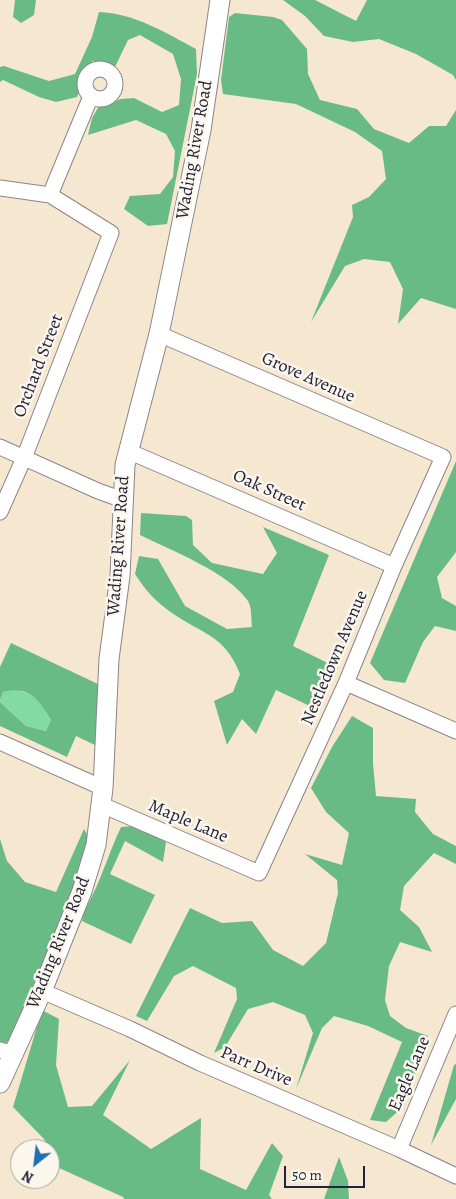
<!DOCTYPE html>
<html>
<head>
<meta charset="utf-8">
<style>
  body { margin:0 }
  #map { position:relative; width:456px; height:1199px; overflow:hidden; background:#f6e7d0; font-family:Alegreya,serif }
  canvas { display:block }
  .north { position:absolute; left:10px; top:1139px; width:50px; height:50px; box-sizing:border-box; background:#fbf7ec; border:1px solid #a4a2a5; border-radius:50%; rotate:209deg; font-size:14px; font-weight:700; line-height:20px; text-align:center; color:#22223b }
  .north::after { content:''; display:block; margin:auto; width:18px; height:22px; background:#1f6fb2; clip-path:polygon(50% 0,100% 100%,50% 72%,0 100%) }
  .scale { position:absolute; left:284px; top:1166px; width:81px; height:22px; box-sizing:border-box; border:2px solid #22223b; border-top:0; padding-left:6px; font-size:15px; line-height:18px; white-space:nowrap; color:#22223b; -webkit-text-stroke:4px #fbf7ec; paint-order:stroke }
</style>
</head>
<body>
<div id="map">
<canvas width="456" height="1199"></canvas>
<div class="north">N</div>
<div class="scale">50 m</div>
</div>
<script>
const g = document.querySelector('canvas').getContext('2d');
g.lineJoin = 'round';
function paint(path, color) {
  g.fillStyle = color;
  g.fill(path, 'evenodd');
}
function trace(path, color, width, dash) {
  g.strokeStyle = color;
  g.lineWidth = width;
  g.lineCap = dash ? 'butt' : 'round';
  g.setLineDash(dash || []);
  g.stroke(path);
}
function write(font, color, halo, rows, align = 'center') {
  g.font = font + ' Alegreya,serif';
  g.lineWidth = 5;
  g.setLineDash([]);
  g.textBaseline = 'middle';
  g.strokeStyle = halo;
  g.fillStyle = color;
  for (const [text, x, y, turn = 0] of rows) {
    g.save();
    g.translate(x, y);
    g.rotate((+turn || 0) * Math.PI / 180);
    g.textAlign = isNaN(turn) ? turn : align;
    if (halo) g.strokeText(text, 0, 0);
    g.fillText(text, 0, 0);
    g.restore();
  }
}
const green = new Path2D(`
  M11,690c26,2 27,10 40,30l-5,11 -20,-5 -26,-24 3,-10z`);
const forest = new Path2D(`
  M15,0h21l-2,15 -13,8 -8,-6z
  M283,0h32l41,21 11,-21h89v80l-3,-5 -37,-21 -37,-15 -26,3 -29,-6 -19,-20z
  M99,12c35,1 67,21 97,37l1,25 -30,150 -19,2 -24,-17 6,-13 30,-2 13,-17 2,-26 -9,-17 -30,-14 -48,15 4,-17 7,-12 22,-7 13,-1 28,14 17,-7 2,-26 -8,-25 -33,-19 -12,5 -13,27 -9,-5 -14,-1 -15,36 -21,5 -17,-5 -36,-17 -3,2v-15l4,-1 45,15 26,-7 17,-37z
  M235,13l38,4 9,3 25,29 1,25 12,26 37,9 17,20 35,14 20,-17h17l10,-16v199l-35,-11 -23,26 5,-35 -13,-27 -26,-3 -19,7 -34,56 42,-105 -1,-12 17,-8 17,-18 -4,-28 -27,-19 -59,-28 -73,-10 -2,-14 8,-63z
  M456,461v91l-19,25 5,21 14,8v25l-21,-5 -12,16 -18,41 -21,-3 -14,-17z
  M141,513l45,3 6,4 1,25 19,18 51,11 14,-21 -14,-26 66,28 -36,91 45,22 -24,40 -38,-18 -20,44 -14,-15 -15,26 -13,-44 19,-9 7,-18c-15,-39 -38,-40 -68,-61 -16,-11 -27,-23 -37,-39l4,-18 19,3 27,47 42,23 25,-2c-1,-7 0,-20 -4,-26 -20,-29 -76,-50 -108,-66z
  M11,643l87,41 -1,62 -21,-10 -9,21 -67,-31v-24l26,24 20,5 5,-11c-13,-20 -19,-34 -48,-28l-3,9v-34z
  M352,716l21,12v36l3,32 40,3 -1,13 18,22 23,12v18l-22,-11 -30,33 -4,24 19,17 13,25 -32,-10 -11,24 -4,34 5,16 16,12 22,8 -24,70 -18,16 -16,-2 32,-78 -34,-16 -34,-10 -12,12 -26,61 17,-56 -8,-18 -32,-13 -25,7 -23,38 -11,6 23,-54 -1,-11 -43,-22 -19,10 -27,45 -11,-5 54,-108 32,15 30,-2 21,29 30,16 23,-23 12,-50 -1,-13 -32,-26 37,11 7,-32 -23,-21 -15,-24 21,-41z
  M135,826l31,16 -3,20 -38,-21 -15,33 45,21 -24,49 -49,-23c1,-9 6,-16 10,-25 11,-22 18,-46 29,-69z
  M84,829l6,10 -20,58 -59,141 -6,6 -5,-2v-203l7,22 18,21 31,10z
  M42,1010l17,9 -3,46 12,42 24,-1 38,-46 -27,55 48,34 50,-31 -1,51 46,21 26,-47 11,13 -14,39 3,4h-148l-1,-2 -64,-29 -15,-29 -31,-32z
  M456,1064v35l-25,46 23,-80z
  M339,1157l9,24 1,18h-25z`);
const minor = new Path2D(`
  M85 84a15 15 0 1 1 30 0a15 15 0 1 1-30 0Z
  M0,188l50,7 61,38 -87,225 -24,54
  M50,195l41,-99
  M0,447l98,44 25,9
  M128,451l266,115
  M346,683l110,48
  M0,742l103,46
  M102,805l157,68 87,-190 48,-117 49,-109 -284,-123
  M42,991l88,38 70,34 199,86 57,27
  M0,1050l13,4
  M399,1149l57,-135`);
const major = new Path2D(`
  M0,1083l42,-92 40,-100 14,-46 7,-57 6,-129 11,-83 5,-111 34,-131 42,-204 19,-130`);
const streetNames = [
  ["Wading River Road",195,150,-80],
  ["Orchard Street",39,366,-69],
  ["Grove Avenue",308,378,24],
  ["Oak Street",269,491,24],
  ["Wading River Road",119,546,-86],
  ["Nestledown Avenue",335,658,-67],
  ["Maple Lane",188,822,23],
  ["Wading River Road",59,943,-68],
  ["Parr Drive",256,1067,23],
  ["Eagle Lane",410,1074,-67]
];
paint(green, '#82dba0');
paint(forest, '#69bb86');
trace(minor, '#8c8486', 17);
trace(major, '#8c8486', 21);
trace(minor, '#fff', 15);
trace(major, '#fff', 19);
write('18px', '#22223b', '#fbf7ec', streetNames);
</script>
</body>
</html>
